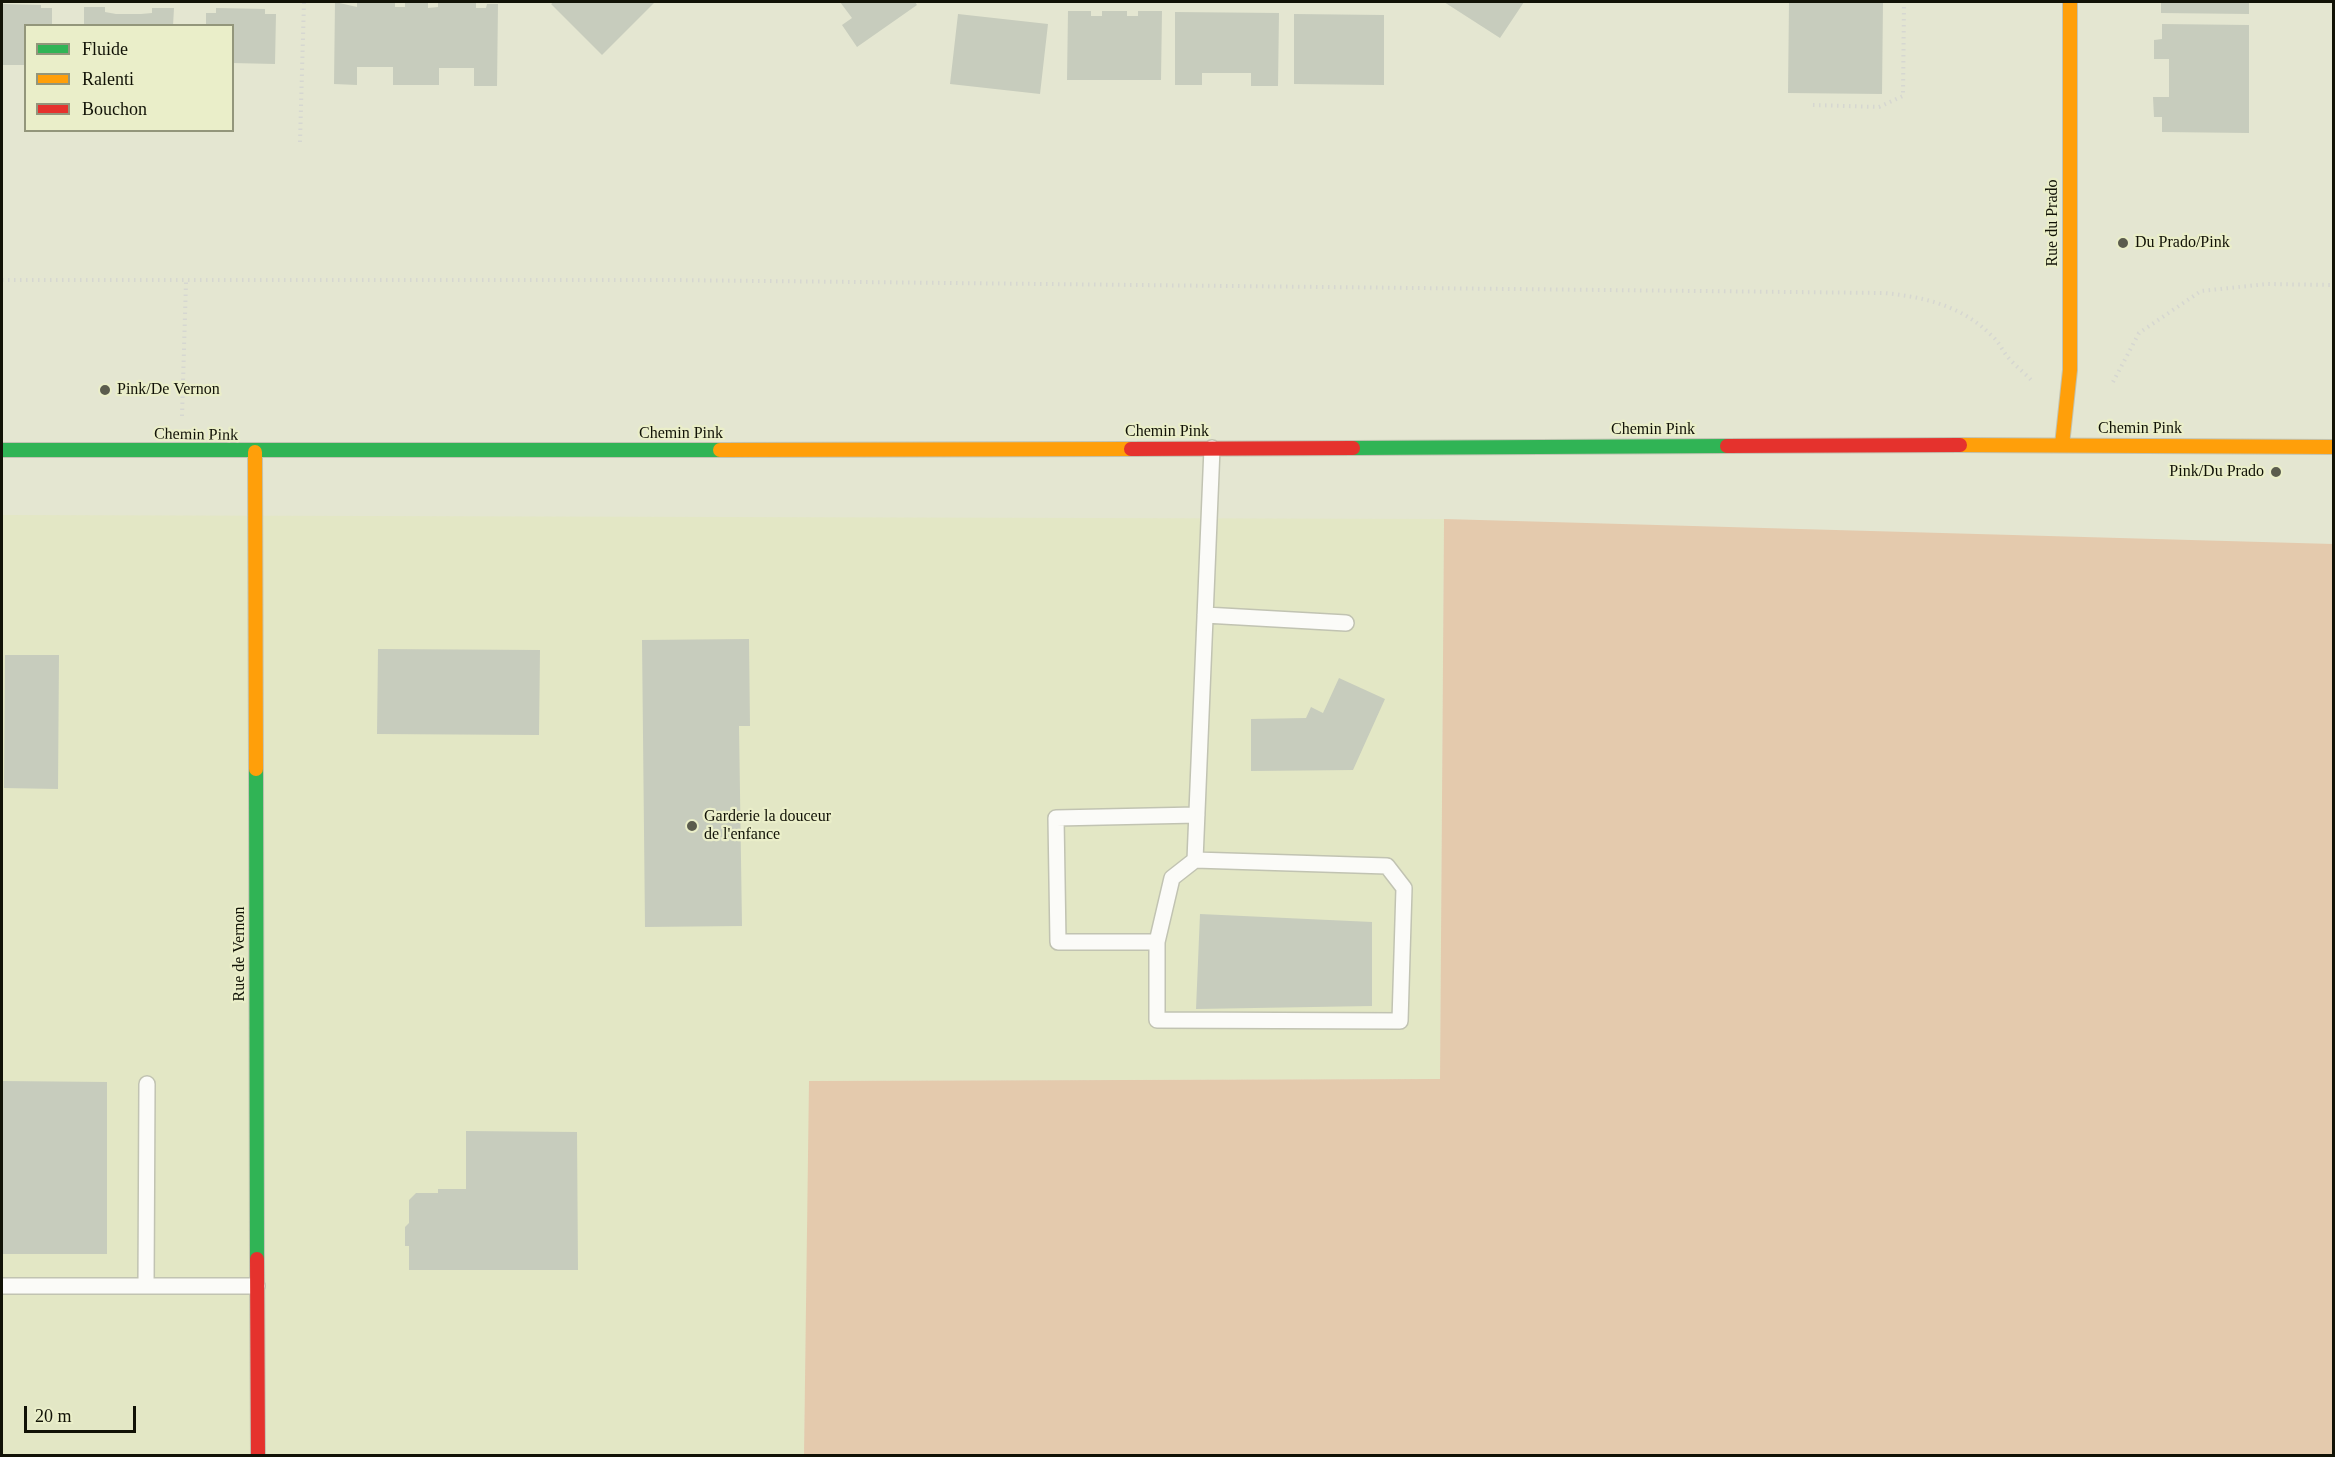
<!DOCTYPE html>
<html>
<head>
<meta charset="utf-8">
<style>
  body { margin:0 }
  #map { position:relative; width:2335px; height:1457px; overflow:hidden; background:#e4e6d1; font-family:"Times New Roman",serif }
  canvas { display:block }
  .frame { position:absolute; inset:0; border:3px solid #111206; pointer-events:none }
  .legend { position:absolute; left:24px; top:24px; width:210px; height:108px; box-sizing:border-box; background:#eaeec9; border:2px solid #93967b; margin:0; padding:8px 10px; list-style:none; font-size:18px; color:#111206 }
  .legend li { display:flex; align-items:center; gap:12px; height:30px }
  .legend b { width:30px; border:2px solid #93967b }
  .scale { position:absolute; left:24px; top:1406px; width:112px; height:27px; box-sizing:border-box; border:3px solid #111206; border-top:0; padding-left:8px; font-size:18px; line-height:21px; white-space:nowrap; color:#111206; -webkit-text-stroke:4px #eaeec9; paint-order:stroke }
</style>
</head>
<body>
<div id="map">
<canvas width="2335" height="1457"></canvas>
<div class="frame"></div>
<ul class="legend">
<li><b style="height:8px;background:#30b455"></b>Fluide</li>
<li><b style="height:8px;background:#ff9f0a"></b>Ralenti</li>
<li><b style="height:8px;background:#e5322d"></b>Bouchon</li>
</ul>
<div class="scale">20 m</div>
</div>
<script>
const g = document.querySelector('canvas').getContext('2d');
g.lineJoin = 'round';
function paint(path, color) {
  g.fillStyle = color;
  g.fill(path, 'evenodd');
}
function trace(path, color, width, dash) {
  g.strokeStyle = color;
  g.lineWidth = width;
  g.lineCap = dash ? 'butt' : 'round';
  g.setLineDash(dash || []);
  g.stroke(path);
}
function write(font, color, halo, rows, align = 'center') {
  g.font = font + ' "Times New Roman",serif';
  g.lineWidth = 4.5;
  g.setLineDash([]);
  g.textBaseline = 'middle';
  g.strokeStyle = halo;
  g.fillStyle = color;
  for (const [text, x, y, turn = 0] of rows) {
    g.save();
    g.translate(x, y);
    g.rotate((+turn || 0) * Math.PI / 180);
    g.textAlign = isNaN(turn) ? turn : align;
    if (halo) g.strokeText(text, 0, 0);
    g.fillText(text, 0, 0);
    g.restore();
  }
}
const built = new Path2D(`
  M2,515l1442,4 -4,560 -630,2 -6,374 -802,1z`);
const green = new Path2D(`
  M1444,519l889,25v911h-1529l5,-374 631,-2z`);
const building = new Path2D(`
  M335,2l22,5v-5h38v5h10v-4h23v5l10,-1v-5h38v6h10l1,-4h11l-1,82h-23v-18h-35v17h-46v-18h-36v18l-23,-1z
  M554,2h101l-53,53 -51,-51z
  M840,2h75l2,3 -60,42 -15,-22 10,-7z
  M1444,2h80l-24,36z
  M1789,2h94l-1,92 -94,-1z
  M2161,2h88v12l-88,-1z
  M2,4l39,1v3h11v18h-26v39h-24z
  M84,7h21v5l11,2h25l11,-1v-5h22l-1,18h-89z
  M216,8l49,1v5h11l-1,50 -43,-1v-37h-26v-13h10z
  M1068,11h23v5h11v-5h25v5h11v-5h24l-1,69h-94z
  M1175,12l104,1 -1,73h-27v-13h-49v12h-27z
  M958,14l90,10 -8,70 -90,-10z
  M1294,14l90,1v70l-90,-1z
  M2162,24l87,1v108l-87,-1v-15h-8l-1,-20h16v-38h-15v-19l8,-1z
  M749,639l1,87h-11l3,200 -97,1 -3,-287z
  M378,649l162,1 -1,85 -162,-1z
  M5,655h54l-1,134 -54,-1z
  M1339,678l46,21 -32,71 -102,1v-52l55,-1 5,-11 12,6z
  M1200,914l172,8v84l-176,3z
  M2,1081l105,1v172h-105z
  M466,1131l111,1 1,138h-169v-24h-4v-19l4,-4v-23l7,-7h22v-4h28z`);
const path = new Path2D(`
  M1813,105l66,2 24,-11 1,-94
  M300,142l4,-140
  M2,280h668l1214,13c41,4 79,13 109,44 6,5 9,13 14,19 7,9 18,17 26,26
  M2113,382l26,-49 62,-42 66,-7 67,1
  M182,416l4,-134`);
const lane = new Path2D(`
  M1205,615l141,8
  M1195,860l-23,18 -15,64v78l243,1 4,-133 -17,-22 -192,-6 17,-412
  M1157,942h-99l-2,-124 141,-3
  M2,1286h255
  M146,1286l1,-202`);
const fast = new Path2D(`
  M1353,448l374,-2
  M2,450h718
  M256,769l1,490`);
const slow = new Path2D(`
  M1960,445l374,2
  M2062,445l8,-75v-368
  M720,450l411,-1
  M255,452l1,317`);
const jam = new Path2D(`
  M1727,446l233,-1
  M1131,449l222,-1
  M257,1259l1,197`);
const markers = [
  [2123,243,6,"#5b5c4d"],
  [105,390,6,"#5b5c4d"],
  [2276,472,6,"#5b5c4d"],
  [692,826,6,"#5b5c4d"]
];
const streetNames = [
  ["Rue du Prado",2053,223,-90],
  ["Chemin Pink",2140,429],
  ["Chemin Pink",1653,430],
  ["Chemin Pink",1167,432],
  ["Chemin Pink",681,434],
  ["Chemin Pink",196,435,1],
  ["Rue de Vernon",240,954,-90]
];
const poiNames = [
  ["Du Prado/Pink",2135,243],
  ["Pink/De Vernon",117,390],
  ["Pink/Du Prado",2264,472,"right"],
  ["Garderie la douceur",704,817],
  ["de l'enfance",704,835]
];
paint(built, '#e3e7c5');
paint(green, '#e4caad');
paint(building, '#c7ccbd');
trace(lane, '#c1c3b2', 18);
trace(fast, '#c1c3b2', 16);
trace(slow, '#c1c3b2', 16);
trace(jam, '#c1c3b2', 16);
trace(path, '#d6d7d1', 4, [1.5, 4.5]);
trace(lane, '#fbfbf8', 15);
trace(fast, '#30b455', 14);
trace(slow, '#ff9f0a', 14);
trace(jam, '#e5322d', 14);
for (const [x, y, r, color] of markers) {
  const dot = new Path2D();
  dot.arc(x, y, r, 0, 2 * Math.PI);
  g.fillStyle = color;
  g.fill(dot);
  trace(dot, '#eaeec9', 2);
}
write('16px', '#111206', '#eaeec9', streetNames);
write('16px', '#111206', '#eaeec9', poiNames, 'left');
</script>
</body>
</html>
